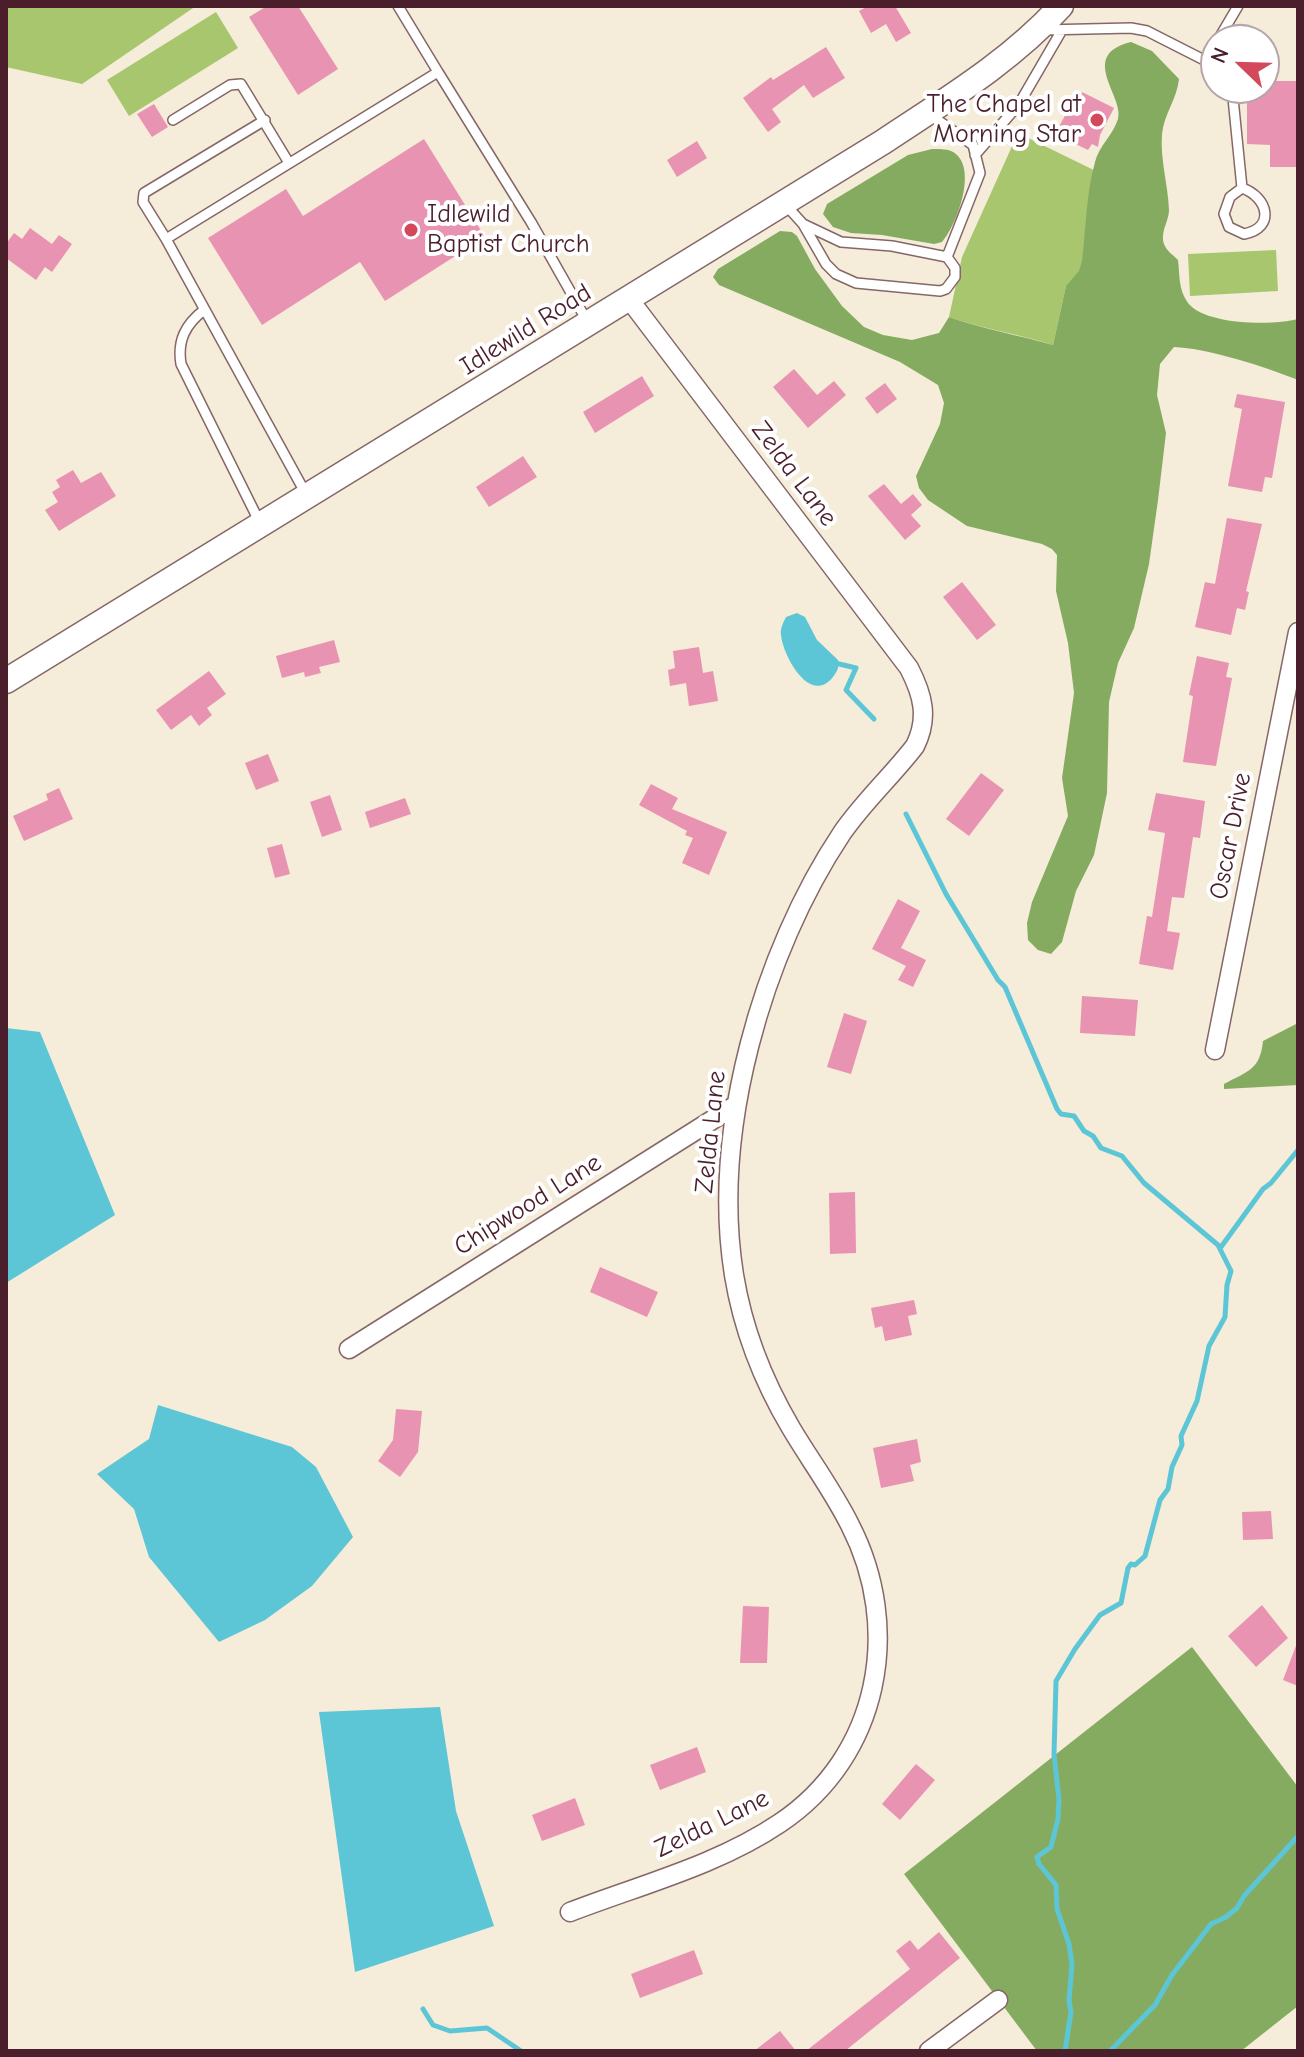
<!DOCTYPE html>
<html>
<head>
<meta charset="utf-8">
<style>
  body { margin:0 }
  #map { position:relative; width:1304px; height:2057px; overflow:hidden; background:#f5ecd9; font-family:"Comic Neue",sans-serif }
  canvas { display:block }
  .frame { position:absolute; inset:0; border:8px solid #4a1f2b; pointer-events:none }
  .north { position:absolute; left:1200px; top:24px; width:80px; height:80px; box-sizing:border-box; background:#fff; border:2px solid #b7a5aa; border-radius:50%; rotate:293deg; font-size:22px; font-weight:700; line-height:32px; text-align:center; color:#4a1f2b }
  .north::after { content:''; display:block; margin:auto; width:28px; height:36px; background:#d1495b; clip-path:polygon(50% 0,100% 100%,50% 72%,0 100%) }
</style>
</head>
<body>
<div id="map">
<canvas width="1304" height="2057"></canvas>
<div class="frame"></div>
<div class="north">N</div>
</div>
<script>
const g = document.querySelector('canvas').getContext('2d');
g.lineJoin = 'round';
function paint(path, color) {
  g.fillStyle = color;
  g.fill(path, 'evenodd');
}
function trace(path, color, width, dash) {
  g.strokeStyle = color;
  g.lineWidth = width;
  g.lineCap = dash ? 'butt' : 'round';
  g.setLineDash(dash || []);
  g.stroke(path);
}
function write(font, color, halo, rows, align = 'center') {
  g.font = font + ' "Comic Neue",sans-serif';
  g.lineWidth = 8;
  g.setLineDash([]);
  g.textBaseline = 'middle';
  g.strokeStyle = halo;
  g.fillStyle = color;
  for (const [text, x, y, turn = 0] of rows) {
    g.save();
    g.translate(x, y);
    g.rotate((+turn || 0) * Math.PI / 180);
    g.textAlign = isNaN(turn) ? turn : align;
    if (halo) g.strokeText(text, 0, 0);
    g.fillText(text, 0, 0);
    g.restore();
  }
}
const green = new Path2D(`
  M6,6h190l-114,78 -76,-17z
  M216,12l22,36 -109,68 -22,-36z
  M1018,133l90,44 -13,91 -29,18 -13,59c-34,-11 -69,-16 -104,-28l13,-60z
  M1276,250l2,41 -88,5 -2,-42z`);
const forest = new Path2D(`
  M1131,42l21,9 27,28c-2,20 -15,35 -17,55 -2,26 6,50 7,76 0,10 -7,19 -6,30 1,9 9,14 15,20 2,16 0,29 10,43 17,22 85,23 110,16v61c-32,-13 -91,-32 -124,-33l-14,17 -3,31 9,38 -8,67 -9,64 -15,64 -16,35 -9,39 -2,91 -13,62 -18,36 -14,51 -11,12 -13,-4 -10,-10 -1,-17 5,-21 36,-86 -6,-38 12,-85 -6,-50 -12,-52 1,-36 -5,-6 -10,-5 -75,-18 -39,-26 -9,-12 -3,-12 24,-52 4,-21 -6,-18 -38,-23 -181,-77 -6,-8 5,-8 62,-38 12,1 5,4 18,33 27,37 22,21 19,8 29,5 27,-7 10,-16c34,12 69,18 104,28l13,-59 13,-15 3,-10c4,-32 4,-67 13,-99 4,-16 18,-27 23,-43 7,-22 -41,-64 13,-77z
  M932,149c5,0 14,0 19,2 29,13 6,74 -9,91l-8,2 -52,-9 -31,-2 -18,-6 -10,-13 4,-10 81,-49z
  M1298,1023v62l-74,4v-5c24,-13 36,-14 39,-43z
  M1192,1647l106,140v219l-57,45h-204l-133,-177z`);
const water = new Path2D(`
  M797,613l8,4 12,23 21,20c1,8 0,10 -5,17 -23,29 -50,-21 -52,-42 -1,-6 2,-12 5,-18z
  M6,1028l34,4 75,183 -109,68z
  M158,1405l134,42 24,20 37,70 -41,49 -47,34 -46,22 -70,-85 -15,-48 -37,-35 52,-35z
  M440,1707l16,104 38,115 -139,46 -36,-260z`);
const stream = new Path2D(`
  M835,663l21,5 -10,22 28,29
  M906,814l40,80 52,86 7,7 52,122 4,5 13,2 10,15 9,5 8,12 21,8 22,27 74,62 13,26 -4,14 -2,32 -16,29 -12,55 -16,35 1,9 -10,22 -4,22 -8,11 -15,56 -10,9 -4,-1 -3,4 -7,35 -21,12 -25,34 -19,32 -2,73 5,46 -1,19 -7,28 -14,10 2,7 17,21 1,24 12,35 3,20 -3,37 2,11 -6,39
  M1221,1247l42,-58 8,-6 27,-33
  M423,2009l10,16 17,6 37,-3 34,23
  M1110,2051l45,-46 17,-30 39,-51 15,-7 11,-9 7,-12 54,-60`);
const building = new Path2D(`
  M267,6h31l40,63 -40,26 -49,-78z
  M868,6h27l16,27 -15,9 -10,-18 -15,9 -12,-22z
  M826,47l19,31 -32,20 -9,-13 -32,24 9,13 -13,10 -25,-34 28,-21 2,3z
  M1264,81h34v86h-28v-22l-23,-1v-56h17z
  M1082,92l32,16 -14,27 -2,12 -6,-3 -4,6 -33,-16 12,-22 4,3z
  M154,104l14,23 -16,10 -15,-23z
  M424,139l61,98 -100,64 -25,-39 -98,63 -54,-87 78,-49 17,27z
  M697,141l10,17 -30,19 -10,-17z
  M30,228l22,16 7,-9 13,9 -20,28 -7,-5 -9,13 -30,-22v-14l8,-11 8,6z
  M794,369l23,26 17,-14 12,14 -38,33 -35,-41z
  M642,376l12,20 -59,37 -12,-21z
  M885,383l12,16 -20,15 -12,-16z
  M1237,394l48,8 -13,76 -7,-1 -3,15 -34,-6 14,-77 -8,-2z
  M523,456l14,21 -48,30 -13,-20z
  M73,470l8,13 20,-11 15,24 -57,35 -14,-21 13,-8 -6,-10 8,-5 -4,-7z
  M884,484l17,20 12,-10 9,11 -11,10 10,11 -16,14 -37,-44z
  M1227,518l35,6 -16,67 3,1 -4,18 -8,-2 -6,27 -36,-8 10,-45 10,2z
  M962,582l34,43 -19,15 -34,-43z
  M334,640l6,22 -21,5 2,6 -16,4 -1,-5 -22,6 -6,-22z
  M699,647l4,26 10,-2 5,30 -29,5 -3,-23 -16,3 -2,-16 7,-2 -2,-17z
  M1197,656l32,7 -3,14 6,1 -16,88 -33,-4 10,-66 -4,-1z
  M209,671l17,23 -19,14 5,7 -13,11 -8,-11 -20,15 -15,-20z
  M268,754l11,27 -23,9 -11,-27z
  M981,773l23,17 -35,46 -23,-17z
  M651,784l27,14 -6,11 55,23 -18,43 -27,-12 11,-25 -8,-3 2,-4 -48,-26z
  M59,788l14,31 -49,22 -11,-25 35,-16 -2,-6z
  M1156,793l49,8 -5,37 -7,-1 -9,61 -12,-1 -5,34 13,2 -7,37 -34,-6 8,-48 5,1 13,-84 -17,-3z
  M330,795l12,35 -20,7 -12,-35z
  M405,798l6,16 -41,14 -5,-16z
  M282,844l8,30 -15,4 -8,-30z
  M898,899l22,12 -19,37 25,12 -13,27 -15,-7 8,-14 -34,-17z
  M1082,996l56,4 -3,36 -55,-3z
  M844,1013l23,8 -16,53 -24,-7z
  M855,1192l1,61 -26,1 -1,-61z
  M600,1267l58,25 -11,25 -57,-25z
  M914,1300l3,14 -9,2 4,19 -27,6 -3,-15 -7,2 -4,-20z
  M396,1409l26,2 -4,41 -18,25 -22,-16 15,-21z
  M917,1439l4,23 -11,3 4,16 -33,7 -8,-40z
  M1271,1511l2,28 -30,1 -1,-28z
  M1262,1605l26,33 -32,29 -28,-31z
  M743,1606l26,1 -2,56h-27z
  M1297,1643h1v43l-15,-6z
  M697,1747l9,25 -46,18 -10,-25z
  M916,1764l19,16 -35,40 -18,-16z
  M575,1798l10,27 -43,16 -10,-26z
  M939,1932l21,26 -115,93h-39l104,-82 -14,-18 14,-11 8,10z
  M694,1950l9,24 -63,24 -9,-24z
  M780,2031l16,20h-42z`);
const service = new Path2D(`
  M398,6l40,66
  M1043,30l88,-2 16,3 59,30
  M1218,40l20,-34
  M1216,44l-10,17 10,8
  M1232,88l10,100
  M929,114l44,31 7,28 -33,84
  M173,120l57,-35 11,-1 48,79
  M975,155l44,-51 43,-74
  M1242,188c26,9 34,40 2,46l-15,-7 -5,-13 6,-17z
  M784,203l19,21 23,40 10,10 20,9 84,8 6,-2 9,-12v-9l-8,-11 -55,-11 -51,-4 -38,-18
  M166,239l-23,-37 1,-9 121,-73
  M204,310c-18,14 -27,30 -23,54l79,159
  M306,494l-140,-255 272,-167 93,150 56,99`);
const minor = new Path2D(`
  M1215,1050l83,-418
  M349,1349l387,-244
  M570,1912c70,-27 148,-47 210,-89 100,-67 123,-195 70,-298 -17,-34 -40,-65 -59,-97 -29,-49 -48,-98 -57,-153 -23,-143 28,-322 108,-442 22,-32 50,-57 73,-87 14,-28 8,-51 -6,-78l-280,-369
  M929,2051l69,-51`);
const secondary = new Path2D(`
  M6,681l877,-539c63,-42 127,-80 178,-136`);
const markers = [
  [1097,120,8,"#d1495b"],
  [411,230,8,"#d1495b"]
];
const poiNames = [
  ["The Chapel at",1081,105],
  ["Morning Star",1081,135],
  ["Idlewild",427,215,"left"],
  ["Baptist Church",427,245,"left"]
];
const streetNames = [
  ["Idlewild Road",526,330,-32],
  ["Zelda Lane",794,474,53],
  ["Oscar Drive",1231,836,-79],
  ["Zelda Lane",711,1132,-84],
  ["Chipwood Lane",528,1205,-32],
  ["Zelda Lane",712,1824,-26]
];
paint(green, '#a7c66d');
paint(forest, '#85ab60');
paint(water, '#5cc6d6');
trace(stream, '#5cc6d6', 5);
paint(building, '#e993b2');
trace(service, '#866768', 12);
trace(minor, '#866768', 21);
trace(secondary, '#866768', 27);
trace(service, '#fff', 9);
trace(minor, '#fff', 18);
trace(secondary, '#fff', 24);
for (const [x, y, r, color] of markers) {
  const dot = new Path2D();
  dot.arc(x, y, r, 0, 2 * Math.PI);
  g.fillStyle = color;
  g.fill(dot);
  trace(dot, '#fff', 3);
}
write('26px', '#4a1f2b', '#fff', poiNames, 'right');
write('26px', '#4a1f2b', '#fff', streetNames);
</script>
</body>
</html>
